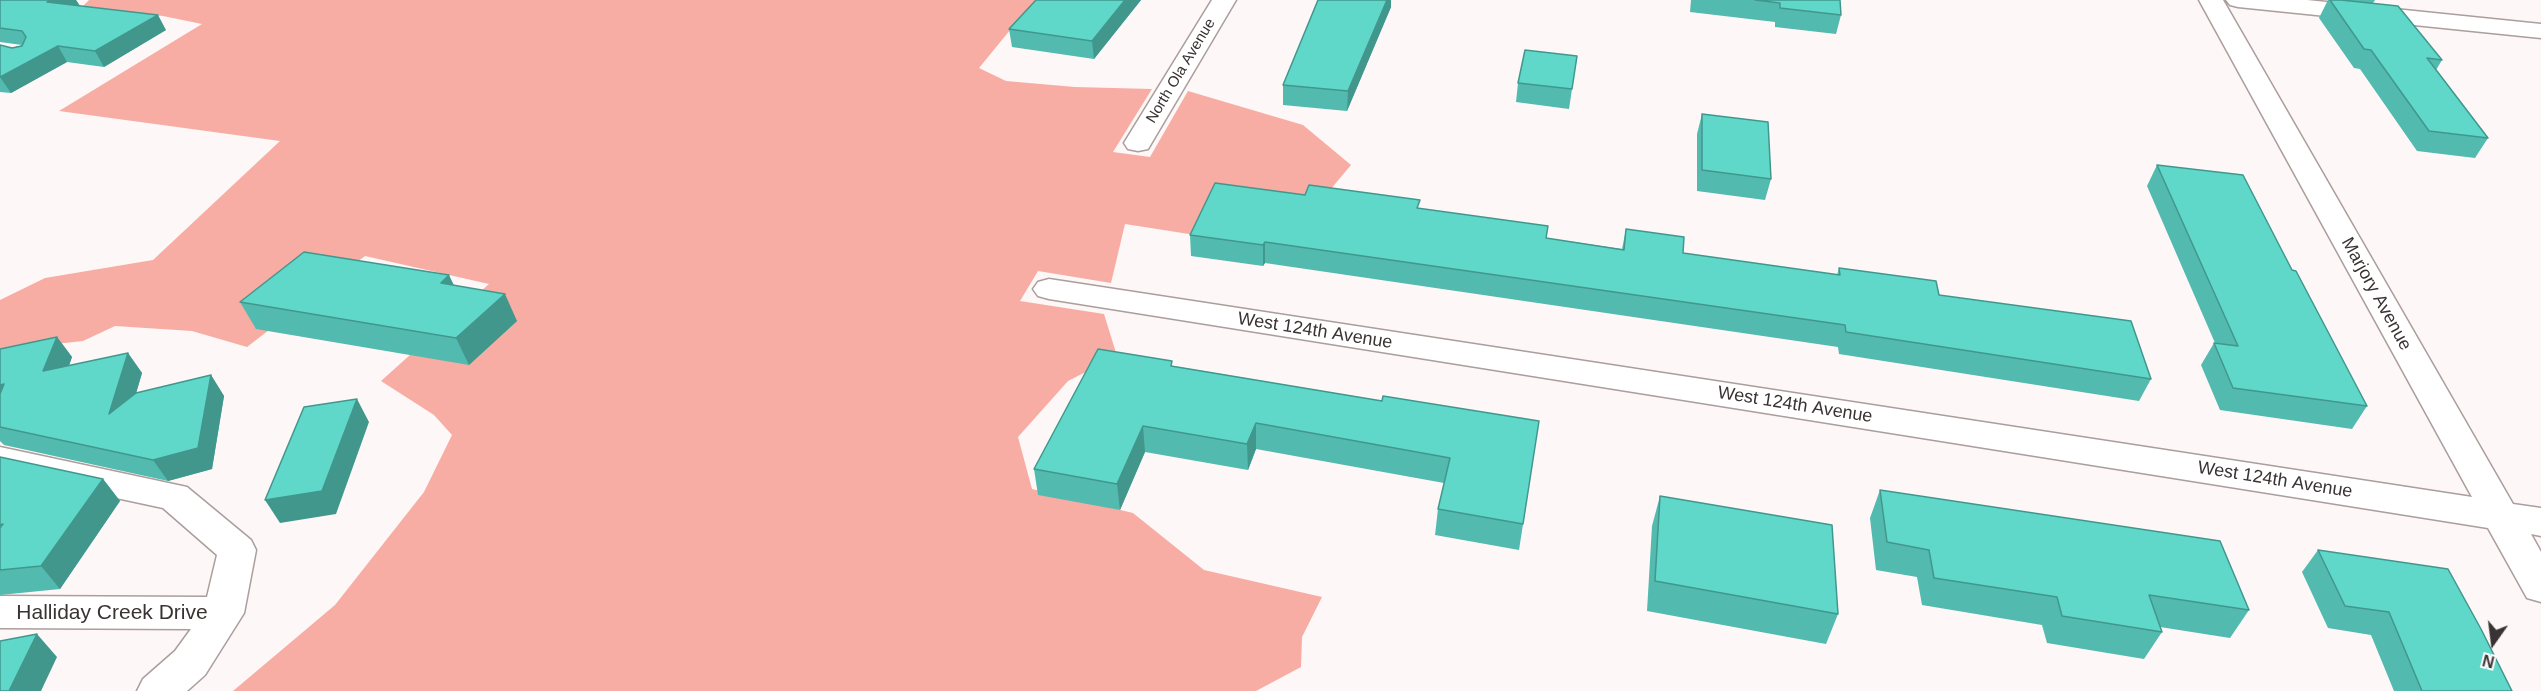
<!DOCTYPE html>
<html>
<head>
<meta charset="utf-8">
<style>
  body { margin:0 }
  #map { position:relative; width:2541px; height:691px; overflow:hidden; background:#fdf7f7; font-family:Helvetica,sans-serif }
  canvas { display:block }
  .north { position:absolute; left:2463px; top:613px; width:60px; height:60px; -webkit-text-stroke:4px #fff; paint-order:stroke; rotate:194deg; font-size:16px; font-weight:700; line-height:24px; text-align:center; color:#393433 }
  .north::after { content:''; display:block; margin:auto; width:21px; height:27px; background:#393433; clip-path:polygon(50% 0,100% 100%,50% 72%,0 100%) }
</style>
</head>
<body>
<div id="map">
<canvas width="2541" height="691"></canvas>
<div class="north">N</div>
</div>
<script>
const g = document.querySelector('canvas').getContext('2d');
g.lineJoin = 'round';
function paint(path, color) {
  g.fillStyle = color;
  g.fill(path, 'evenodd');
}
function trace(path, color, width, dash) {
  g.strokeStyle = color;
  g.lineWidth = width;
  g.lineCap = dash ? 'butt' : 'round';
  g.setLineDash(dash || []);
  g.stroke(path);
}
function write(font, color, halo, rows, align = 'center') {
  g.font = font + ' Helvetica,sans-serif';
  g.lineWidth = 4.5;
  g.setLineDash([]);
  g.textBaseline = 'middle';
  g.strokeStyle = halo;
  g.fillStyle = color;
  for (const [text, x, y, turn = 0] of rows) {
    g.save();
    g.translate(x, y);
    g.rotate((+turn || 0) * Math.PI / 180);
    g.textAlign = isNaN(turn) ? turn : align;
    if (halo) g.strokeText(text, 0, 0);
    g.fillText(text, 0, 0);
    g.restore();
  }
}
const forest = new Path2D(`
  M89,0h965l-39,24 -36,44 27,13 69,6 77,2 -39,63 37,5 38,-66 115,34 48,40 -48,57 -63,20 -115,-18 -14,59 -73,-12 -18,30 84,13 13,42 -49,25 -50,56 14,52 101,24 71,57 118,27 -20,40 -1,30 -45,24h-1023l102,-86 89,-113 28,-57 -18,-20 -53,-34 108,-97 -124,-28 -118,91 -55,-16 -77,-5 -32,15 -83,9v-50l45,-22 108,-18 127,-119 -221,-30 143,-87 -39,-8 -81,-9z`);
const minor = new Path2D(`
  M1212,0h24l-88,149 -10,2 -10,-2 -4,-6z
  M2199,0h24l290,504 28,4v28l-10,-2 10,18v50l-14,-4 -39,-70 -1439,-229 -11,-3 -5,-7 5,-7 11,-3 1423,218z
  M2226,0h81l234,24v14l-303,-31 -8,-2z
  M0,447l187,40 64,53 5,10 -12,63 -39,62 -18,16h-50l6,-12 32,-28 16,-22 -191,-1v-32l207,1 10,-42 -54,-47 -163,-35z`);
const wall = new Path2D(`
  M0,0h76l4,6 86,24 -62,37 -37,-5 -56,31 -11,-1v-47l12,3 10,-3 -22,-3z
  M1036,0h105l-47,59 -82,-12 -3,-18z
  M1318,0h73v7l-44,104 -64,-6v-20z
  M1691,0h149l1,15 -5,19 -61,-7v-5l-85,-10z
  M2328,0h47l-2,3 69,57 -6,10 52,68 -13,20 -58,-7 -57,-82 -6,-1 -35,-50z
  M1577,56l-8,53 -53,-7 2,-19z
  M1702,114l69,65 -6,21 -68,-9v-57z
  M2157,165l135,105 75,136 -15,23 -132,-19 -19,-45 13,-22h1l-68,-157z
  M1305,195l114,13 127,30 76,11 4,-20 57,24 154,22 2,-7 100,27 212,84 -12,22 -300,-47 -1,-7 -573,-84 -2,3 -72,-10 -1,-21z
  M454,285l63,36 -48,44 -213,-36 -16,-27z
  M57,337l15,20 -3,9 59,-13 14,20 -6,20 75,-18 13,21 -12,73 -44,12 -164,-36 -4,-4v-92z
  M1173,366l209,35 157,20 -20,129 -84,-15 3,-26 6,-26 -188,-34 -8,21 -103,-18 -25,58 -82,-15 -4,-26z
  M0,457l103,22 17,22 -60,88 -60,6z
  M1880,490l369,120 -19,28 -70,-11 2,5 -18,27 -97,-16 -5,-18 -120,-20 -5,-28 -41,-7 -6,-52z
  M1660,496l178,118 -12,30 -179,-33 5,-85z
  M2318,550l194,141h-118l-23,-56 -43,-7 -26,-56z`);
const shadedWall = new Path2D(`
  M52,0h24l4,6 -33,-4z
  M1125,0h16l-47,59 -2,-18z
  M1387,0h4v7l-44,104 1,-20z
  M158,15l8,15 -62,37 -9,-16z
  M58,46l9,16 -56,31 -11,-16z
  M1265,242v21l-2,3v-21z
  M449,275l13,27 -21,-19z
  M505,294l12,27 -48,44 -13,-27z
  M57,337l15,20 -13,35 -16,-21z
  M128,353l14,20 -18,62 -15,-21z
  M211,375l13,21 -12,73 -44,12 -15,-21z
  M4,384l-4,25v-24z
  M357,399l12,23 -33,92 -56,9 -15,-23z
  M1256,423v26l-8,21 -1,-26z
  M1143,426l2,26 -25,58 -3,-26z
  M103,479l17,22 -60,88 -19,-23z
  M37,634l20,23 -16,34h-32z`);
const building = new Path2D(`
  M0,0h52l-5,2 111,13 -63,36 -37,-5 -58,31v-32l12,3 10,-2 4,-9 -4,-6 -22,-3z
  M1036,0h89l-33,41 -83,-12z
  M1318,0h69l-39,91 -65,-6z
  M1755,0h85l1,15 -61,-7v-5z
  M2330,0h11l57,6 44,54 -15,-2 61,80 -59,-7 -58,-81 -7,-1z
  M1525,50l52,6 -5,33 -54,-6z
  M1702,114l66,8 3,57 -69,-9z
  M2157,165l86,10 49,95 4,1 71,135 -134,-18 -19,-45 24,3z
  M1215,183l90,12 4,-10 111,15 -3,8 131,18 -2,12 78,12 2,-21 58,8 -1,16 157,22 -1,-7 97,13 3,14 192,26 20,58 -305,-47 -1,-7 -580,-83 -2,3 -73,-10z
  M304,252l145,23 -8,8 64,11 -49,44 -216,-36z
  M57,337l-14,34 85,-18 -19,61 27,-21 75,-18 -13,73 -45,12 -153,-33v-33l4,-10 -4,1v-36z
  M1098,349l74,12 -1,5 211,35 1,-5 156,25 -16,103 -85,-15 12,-51 -194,-35 -9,21 -104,-18 -26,58 -83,-15z
  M357,399l-35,92 -57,9 39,-93z
  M0,457l103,22 -62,87 -41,4v-42l3,-4 -3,1z
  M1880,490l340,51 29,69 -100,-15 13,37 -100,-16 -5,-19 -123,-19 -5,-28 -42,-8z
  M1660,496l172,29 6,89 -183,-33z
  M2318,550l130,19 33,60 31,62h-90l-33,-79 -44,-6z
  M37,634l-28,57h-9v-50z`);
const farStreetnames = [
  ["North Ola Avenue",1181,71,-59]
];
const streetNames = [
  ["Marjory Avenue",2376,294,61],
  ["West 124th Avenue",1315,331,9],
  ["West 124th Avenue",1795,405,9],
  ["West 124th Avenue",2275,480,9]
];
const nearStreetnames = [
  ["Halliday Creek Drive",112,613]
];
paint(forest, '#f7ada3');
trace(minor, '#ab9e9c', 3);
paint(minor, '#fff');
paint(wall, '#52baae');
paint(shadedWall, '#42978d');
paint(building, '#5fd8ca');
trace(building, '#42978d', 1.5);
write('15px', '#393433', '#fff', farStreetnames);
write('18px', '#393433', '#fff', streetNames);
write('21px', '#393433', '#fff', nearStreetnames);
</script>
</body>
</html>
